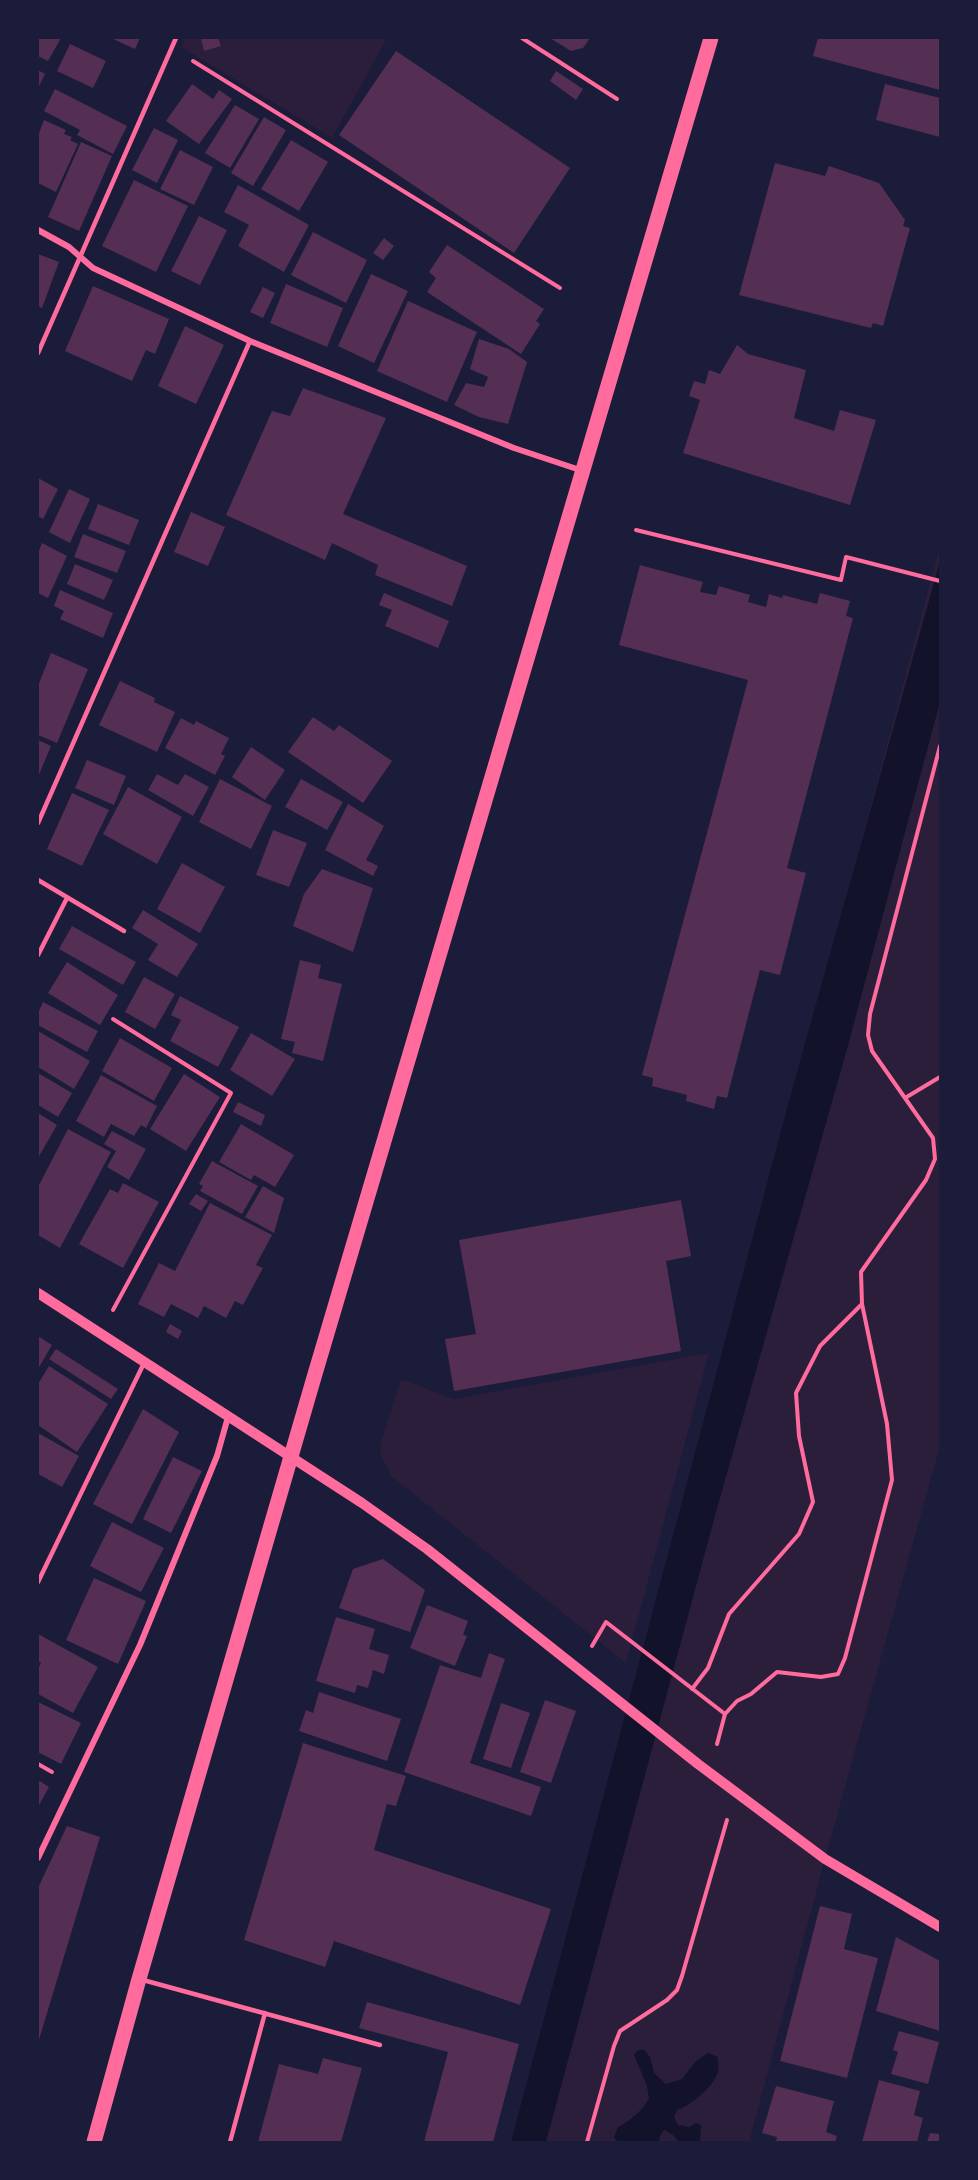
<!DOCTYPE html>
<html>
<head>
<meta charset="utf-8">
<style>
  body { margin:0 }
  #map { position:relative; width:978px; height:2180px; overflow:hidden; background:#1b1b3a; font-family:Figtree,sans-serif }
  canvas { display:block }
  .frame { position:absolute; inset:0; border:39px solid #1b1b3a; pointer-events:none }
</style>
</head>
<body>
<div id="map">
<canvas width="978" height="2180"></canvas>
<div class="frame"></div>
</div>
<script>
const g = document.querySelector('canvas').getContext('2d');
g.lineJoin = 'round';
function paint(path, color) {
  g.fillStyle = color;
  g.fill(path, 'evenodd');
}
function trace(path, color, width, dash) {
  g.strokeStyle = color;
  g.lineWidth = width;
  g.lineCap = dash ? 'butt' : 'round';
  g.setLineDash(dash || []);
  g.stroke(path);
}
const green = new Path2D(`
  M185,38h202l-55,100 -151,-91z
  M940,546v900l-115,413 -76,283h-236z
  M709,1353l-83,310 -234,-186 -12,-23 1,-12 20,-63 53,20z`);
const water = new Path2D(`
  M940,561v141l-93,347 -131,463 -170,630h-35l281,-1052z
  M638,2050h6l6,7 4,16 12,11 16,-5 14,-18 12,-8 10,4c0,4 1,11 0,15 -5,15 -26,33 -41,38l-3,7 4,8 11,2 7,-4 5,2 -1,17h-21l-6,-7 -9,-5 -5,8 1,4h-42l-4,-5 4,-10c14,-7 22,-15 31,-28l-2,-13 -13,-31z`);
const building = new Path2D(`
  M38,38h23l-13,23 -10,-5z
  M111,38h29l-5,11z
  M201,38h17l3,8 -17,5z
  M550,38h40l-7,10 -12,3z
  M818,38h122v52l-127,-34z
  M70,44l36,17 -13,27 -36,-17z
  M396,51l174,117 -56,85 -175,-118z
  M38,70l7,4 -7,14z
  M556,71l27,18 -7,11 -26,-19z
  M192,84l21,15 6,-9 13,9 -33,45 -33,-23z
  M885,84l55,14v39l-64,-17z
  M55,89l72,37 -14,28 -36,-19 3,-5 -36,-19z
  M235,105l24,14 -29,49 -25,-15z
  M264,117l22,13 -33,56 -22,-13z
  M44,120l22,10 -2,4 8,3 -2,3 8,4 -22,48 -18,-9v-47z
  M154,128l24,12 -21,43 -25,-13z
  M291,140l37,22 -29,49 -38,-22z
  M81,142l31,14 -33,75 -31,-14z
  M180,150l33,17 -19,38 -34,-16z
  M775,163l50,13 4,-10 50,17 26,37 -2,6 7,2 -27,98 -10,-3 -2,5 -132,-33z
  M134,180l54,26 -32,66 -54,-26z
  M238,185l71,40 -25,47 -46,-26 11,-21 -25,-13z
  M199,216l28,14 -27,55 -29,-14z
  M313,232l54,28 -21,43 -55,-28z
  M384,238l10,8 -11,14 -10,-7z
  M447,245l97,64 -8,12 4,3 -19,30 -94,-62 9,-14 -7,-6z
  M38,254l21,8 -17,46 -4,-2z
  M371,274l37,17 -34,72 -36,-17z
  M286,284l57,24 -16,39 -57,-24z
  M93,286l76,33 -14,35 -9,-4 -14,31 -67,-30z
  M263,287l12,6 -12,25 -13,-6z
  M408,301l69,31 -30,70 -70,-31z
  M185,326l39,19 -28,59 -38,-18z
  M479,339l30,10 18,13 -19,62 -29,-7 -25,-12 12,-22 18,4 4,-10 -18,-8z
  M737,345l11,9 58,16 -12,48 40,13 6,-21 36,10 -26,85 -167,-52 17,-53 -11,-4 5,-15 11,3 4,-14 11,4z
  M303,388l83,30 -43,96 124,52 -15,40 -77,-31 3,-10 -46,-22 -7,17 -99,-45 46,-104 18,5z
  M38,478l20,11 -15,30 -5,-3z
  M69,489l21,10 -20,44 -21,-11z
  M98,504l41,16 -10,25 -41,-16z
  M191,512l34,15 -17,39 -34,-14z
  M83,534l43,17 -9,22 -43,-16z
  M42,543l25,13 -19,42 -10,-5v-40z
  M75,564l38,16 -9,20 -37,-16z
  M640,565l63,17 -3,10 16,3 3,-9 31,9 -2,7 18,5 3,-13 13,4 1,-3 34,9 3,-11 30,8 -4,15 7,2 -66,250 19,5 -26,102 -20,-5 -33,128 -10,-2 -3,13 -28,-8 1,-6 -35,-9 1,-8 -11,-3 106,-395 -129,-35z
  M60,590l53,23 -10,25 -43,-19 4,-8 -10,-5z
  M384,593l65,28 -11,27 -53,-22 7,-16 -13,-5z
  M51,653l37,16 -31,74 -19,-8v-49z
  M120,681l35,17 -1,4 21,10 -18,40 -58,-27z
  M313,717l21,14 5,-6 53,36 -29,42 -75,-51z
  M181,718l13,7 2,-4 33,17 -8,16 4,2 -10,19 -50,-27z
  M38,740l13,6 -13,31z
  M251,747l34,23 -20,30 -33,-23z
  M87,760l39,16 -12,29 -39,-17z
  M157,774l21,11 7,-11 24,13 -16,29 -45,-26z
  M220,779l52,27 -21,43 -52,-27z
  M301,779l42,23 -16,28 -42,-23z
  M128,787l54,30 -25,47 -54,-30z
  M72,793l37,17 -27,56 -35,-17z
  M348,804l36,22 -18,34 12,6 -5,10 -48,-26z
  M273,830l34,13 -18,44 -33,-12z
  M182,863l43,24 -25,46 -43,-24z
  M322,869l51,19 -20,64 -60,-26 11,-32z
  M143,910l55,34 -21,33 -29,-17 10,-16 -26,-16z
  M72,926l64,36 -13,23 -64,-36z
  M300,960l21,5 -3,13 24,6 -19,77 -31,-8 3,-11 -14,-3z
  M67,962l51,33 -18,30 -52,-32z
  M144,977l31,17 -20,35 -30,-17z
  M180,996l59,31 -21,40 -48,-26 11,-21 -10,-5z
  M43,1002l55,29 -11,21 -49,-27v-12z
  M38,1031l52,30 -16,28 -36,-22z
  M251,1033l44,26 -23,37 -42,-26z
  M120,1038l52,30 -18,33 -52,-30z
  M38,1073l34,20 -14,24 -20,-12z
  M184,1074l36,23 -34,54 -36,-22z
  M101,1075l56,31 -11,22 -5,-3 -7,11 -23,-12 -7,13 -28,-16z
  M238,1102l27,13 -4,11 -28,-14z
  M38,1113l19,12 -19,33z
  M241,1124l53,31 -19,32 -21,-12 -3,5 -32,-18z
  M68,1129l43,23 -51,96 -22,-13v-48z
  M112,1131l34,18 -17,31 -22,-13 9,-16 -12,-7z
  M212,1161l46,25 -16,28 -42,-23 3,-5 -4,-2z
  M123,1183l36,19 -36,66 -44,-24 31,-55 8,4z
  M263,1186l21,12 -10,35 -29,-16z
  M196,1194l12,7 -7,10 -12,-7z
  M681,1200l10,56 -25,5 15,90 -227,40 -9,-52 31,-5 -17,-94z
  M210,1203l62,32 -16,30 7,3 -20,37 -8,-4 -9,17 -22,-12 -6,12 -27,-14 -7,13 -26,-13 21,-41 16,8z
  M170,1324l12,7 -4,8 -12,-7z
  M38,1336l14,9 -14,24z
  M56,1349l62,40 -7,10 -62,-40z
  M49,1366l59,38 -31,48 -39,-27v-41z
  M143,1409l36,23 -47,92 -39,-20z
  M38,1433l41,23 -17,31 -24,-13z
  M173,1457l29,14 -31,62 -28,-14z
  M112,1522l52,26 -23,44 -51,-26z
  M383,1559l42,31 -15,42 -71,-24 14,-39z
  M94,1578l52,23 -28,63 -52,-24z
  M427,1605l41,16 -5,14 4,1 -12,30 -45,-18z
  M336,1617l39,12 -6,20 20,6 -5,19 -11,-4 -5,18 -11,-3 -2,8 -39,-12z
  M38,1634l60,33 -25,46 -35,-19v-25l3,-6 -3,-2z
  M489,1653l16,6 -35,104 71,24 -10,29 -127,-44 36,-107 41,13z
  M319,1692l82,27 -14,42 -88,-30 7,-21 7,3z
  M545,1700l31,11 -25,72 -31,-11z
  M38,1702l43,21 -20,41 -23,-12z
  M501,1703l29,10 -19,55 -28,-9z
  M303,1743l103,33 -10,30 -9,-2 -13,46 177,59 -31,96 -186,-64 -9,26 -81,-27z
  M38,1780l11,7 -11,20z
  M67,1826l33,11 -62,206v-155z
  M820,1906l32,8 -8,35 34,9 -31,120 -67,-17z
  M896,1937l44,24v70l-64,-20z
  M367,2002l152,42 -26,98h-69l24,-90 -89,-24z
  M899,2031l40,11 -11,42 -37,-10 7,-22 -5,-2z
  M323,2058l39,10 -21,74h-83l21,-78 39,10z
  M879,2080l41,11 -6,24 9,3 -6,24h-55z
  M776,2086l58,15 -8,31 11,4 -2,6h-59l1,-5 -15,-4z
  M930,2133l10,1v8h-13z`);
const path = new Path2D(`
  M522,38l95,61
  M193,61l367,227
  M636,530l205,50 5,-23 94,24
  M905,1098l35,-21
  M113,1310l118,-217 -118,-74
  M592,1646l14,-24 119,92
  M692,1689l16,-21 21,-54 70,-80 14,-32 -14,-66 -3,-43 24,-47 42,-42
  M717,1744l8,-30 12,-13 14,-7 26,-22 44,5 17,-3 7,-16 47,-178 -5,-56 -25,-120 -1,-32 65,-92 9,-21 -2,-21 -61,-87 -4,-16 2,-21 70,-268
  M38,1764l14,8
  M587,2142l27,-96 6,-15 47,-31 10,-10 5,-14 45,-156`);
const service = new Path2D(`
  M38,353l138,-315
  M38,823l212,-482
  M38,880l86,51
  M38,955l29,-57
  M38,1582l106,-219
  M143,1980l237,65
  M230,2142l35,-129`);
const minor = new Path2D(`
  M38,230l31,17 24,21 157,73 264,107 69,23
  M38,1858l102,-213 77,-189 11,-39`);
const tertiary = new Path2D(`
  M38,1293l324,210 65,46 271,215 127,95 115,68`);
const primary = new Path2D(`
  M94,2142l45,-163 176,-605 396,-1336`);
paint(green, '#2a1e3b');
paint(water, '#12122b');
paint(building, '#542f53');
trace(path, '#ff6b9d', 4);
trace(service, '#ff6b9d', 4.5);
trace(minor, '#ff6b9d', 6);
trace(tertiary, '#ff6b9d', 10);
trace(primary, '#ff6b9d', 15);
</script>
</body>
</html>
